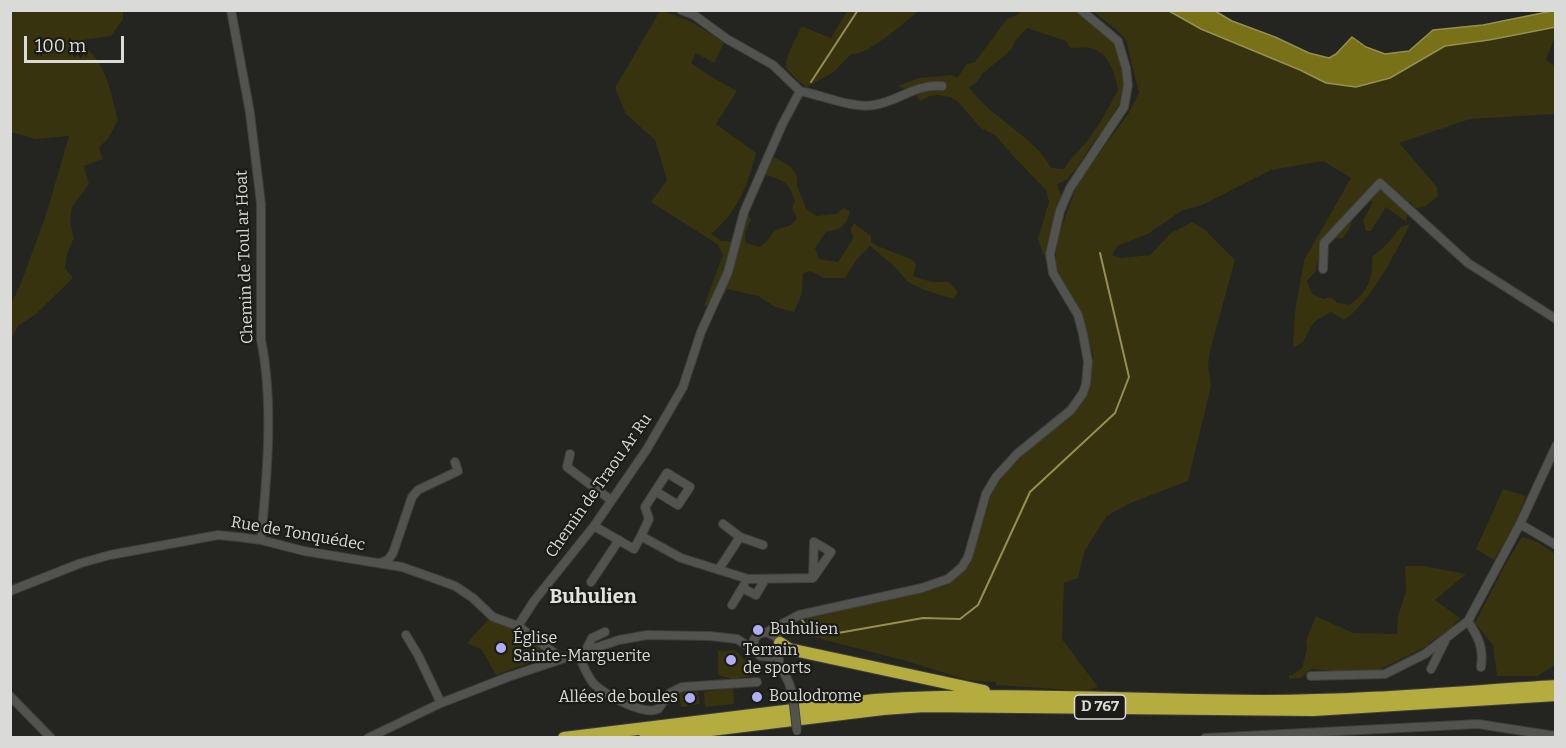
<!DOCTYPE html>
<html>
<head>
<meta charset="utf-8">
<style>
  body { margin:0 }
  #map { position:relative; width:1566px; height:748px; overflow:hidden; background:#242420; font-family:Bitter,serif }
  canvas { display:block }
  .frame { position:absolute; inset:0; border:12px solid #dadad8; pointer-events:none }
  .scale { position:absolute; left:24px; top:36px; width:100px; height:27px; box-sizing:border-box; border:3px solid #dadad8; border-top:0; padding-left:8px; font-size:18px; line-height:21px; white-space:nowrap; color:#dadad8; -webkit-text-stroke:4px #1b1b17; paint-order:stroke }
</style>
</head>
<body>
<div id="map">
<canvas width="1566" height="748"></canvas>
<div class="frame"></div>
<div class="scale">100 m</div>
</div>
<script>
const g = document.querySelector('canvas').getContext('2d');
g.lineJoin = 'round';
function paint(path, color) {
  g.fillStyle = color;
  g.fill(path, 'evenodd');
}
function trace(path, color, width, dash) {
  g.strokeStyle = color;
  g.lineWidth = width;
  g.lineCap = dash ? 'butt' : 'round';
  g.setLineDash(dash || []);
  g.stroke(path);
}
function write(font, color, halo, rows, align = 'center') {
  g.font = font + ' Bitter,serif';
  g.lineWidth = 4.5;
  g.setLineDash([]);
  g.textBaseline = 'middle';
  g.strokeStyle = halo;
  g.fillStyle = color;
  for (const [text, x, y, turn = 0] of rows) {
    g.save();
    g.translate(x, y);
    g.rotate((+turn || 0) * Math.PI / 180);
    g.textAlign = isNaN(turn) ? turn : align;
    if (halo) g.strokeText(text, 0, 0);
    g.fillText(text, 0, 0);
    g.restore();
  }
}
const green = new Path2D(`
  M11,10l112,1v8l-12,17 -28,4v6c24,16 28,48 35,74l-9,17 -10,11 4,11 -19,7 5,18 -17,23 -2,14 4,17 -7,16 -2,14 8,10 -37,36 -18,12 -7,13v-35l10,-21 25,-68 23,-79 -33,3 -25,-7z
  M660,11c27,6 41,16 64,32l-10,20 -18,-10 -5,10 19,13 27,15 -21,33 40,29c-8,32 -19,60 -45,81l10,7 20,1 7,-27 3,4 -6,15 1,9 14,4c8,-6 10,-12 15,-16 9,-6 14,-1 22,-13l-5,-9 3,-9c-7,-18 -11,-20 -30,-25l9,-18 16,9 7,10v10l9,22 10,8 21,-2 6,-6 7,3 -3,10 -8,8 -13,3 -11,16 4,11 19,3 16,-25 -4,-7 4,-7 17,13v6l7,4 35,14 3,5 -3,11 19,6h17l9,10 -5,7 -29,-9 -16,-8 -13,-15 -25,-21 -13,13 -12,19h-21l-13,-7 -8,2 -1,20 -8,19 -19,-5 -17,-11 -31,-7 -6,11 -17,6 19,-51 -6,-11 -66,-42 16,-22 -12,-40 -29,-26 -11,-26z
  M847,11h72c-14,10 -52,46 -68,43l-17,18 -27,15 -8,-5 -13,-14c-1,-13 11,-29 15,-42l30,12z
  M1019,11h56l39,31 5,17 4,23v15l-18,31 -15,19 -13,21 -10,12 -10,4 4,11 -17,62 -6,-18 11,-37 -3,-12 -33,-34 -18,-21 -14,-7 -24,-27 -7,-4 -12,-2 -8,1 -10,5 -4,-6 -18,-9 21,-8 33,-3 5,3 10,-14 8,-2 32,-43 12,-5zM1027,28l39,13 4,7c6,0 14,-1 20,0 19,4 25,26 28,42 -9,17 -18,34 -30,50 -8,10 -17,17 -24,29l-13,-1c-13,-29 -63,-52 -82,-81l8,-5 5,-8 29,-24 5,-10z
  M1092,11h77l32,18 99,41 25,13 31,4 34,-9 55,-32 44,-6 66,-13v10l-9,23 9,6v48l-85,5 -71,24 38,44 1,9 -13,11 -10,1 -5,-7 -4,21 -20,-15 -15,24h-5l-3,-11 10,-18 -10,-6 -6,4 -7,28 -7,10 -22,1 -5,32 -9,10 5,13 11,5 7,-2 8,6 12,2c18,-15 23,-24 22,-48l15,-13 14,-17 9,-3c-14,28 -40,79 -66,96l-13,-8 -17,10 -11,20 -10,6 2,-36 9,-52 47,-82 -28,-17 -52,9 -69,35 -21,6 -33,23 -31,12 -5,9 9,3 29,-3 21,-22 21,-11 13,8 30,30 -25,91 -2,14 3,21 -23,95 -60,23 -21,12 -22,34 -7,28 -14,5 -2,56 36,48 -12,4 -90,-6v-3l-29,-2 -61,-19 -96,-25 -6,-4 3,-14 139,-32 23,-21 24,-75 15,-20 35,-33 32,-25 15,-23 3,-34 -14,-45 -18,-30 -6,-15 2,-25 21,-58 50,-68 11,-21 -13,-53 -9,-10z
  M1503,489l23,7 -10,27 -22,37 -18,-11z
  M1522,537l16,5 17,12v111l-18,11h-40l-4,-31 -18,-22 30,-58z
  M1405,566h18l43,8 -31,26 25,18 -11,12 -20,13 -1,3 -49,24 -33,2 -35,-3 -10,9 -12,1v-4h3l10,-7 5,-19 -1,-9 10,-24 37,17 44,1 1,-19 8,-23z
  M488,620l31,11 27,19v7l-50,18 -14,-25 -15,-7z
  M735,650l18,19 3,6 -24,4 -14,-4v-24z
  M697,688l3,16 -19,3 -2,-16z
  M733,688l1,16 -29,3 -1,-15z`);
const water = new Path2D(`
  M1169,11h46l17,10 43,16 34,16 20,5 7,-4 16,-17 14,10 19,7 24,-3 24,-21 50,-5 69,-14h3l1,16 -67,13 -44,6 -55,32 -34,9 -30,-4 -26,-13 -99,-41z`);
const stream = new Path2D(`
  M811,82l47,-72
  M802,620l3,4 33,9 85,-15 37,1 18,-14 52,-113 85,-79 14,-36 -29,-124`);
const minor = new Path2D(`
  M231,10l19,103 11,91v136c13,63 6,136 0,200
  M681,10l13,5 33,24 46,26 27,26
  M800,91c22,4 53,18 74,14 26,-4 40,-21 68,-19
  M1323,269l1,-26 56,-60 88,80 88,56
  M570,454l-3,13 44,33
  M723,524l17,13 23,8
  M1520,524l36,21
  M594,526l40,23 7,-13 40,22 67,21 65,-1 1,-36 17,10 -18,26
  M641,536l8,-17 -4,-12 22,-34 23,14 -12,18 -23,-14
  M380,563l8,-3 5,-7 19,-56 6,-7 40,-19 -3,-9
  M719,569l21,-32
  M591,582l28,-42
  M742,588l14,7 9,-16
  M10,591l71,-28 29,-8 108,-20 20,2 23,3 43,11 98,16 34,12 19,7 18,12 20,19 25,9 43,32
  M732,605l12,-20
  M1468,621c10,16 16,26 13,46
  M518,626l16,-25 60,-75 53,-77 36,-62 18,-55 27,-60 16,-60 38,-87 18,-34
  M767,632l32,-17 123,-27 26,-9 14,-12 6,-10 18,-63 10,-17 21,-23 54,-44 12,-17 3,-9 2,-22 -5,-28 -5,-19 -25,-42 -3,-19 10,-43 10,-23 54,-81 4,-22 -2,-17 -8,-27 -37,-31
  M406,635l12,20 23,48
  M586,650l6,-12 13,-6
  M778,652l-6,5 -12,-1 -6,-6v-11l5,-5 8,-2 11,6 1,25 10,20 4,13
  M578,653c4,10 8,21 15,30 11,11 50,33 65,26l12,-16 12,-6 75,-5
  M1431,669l14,-28
  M1311,676l74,-2 40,-20 43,-33 52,-97 36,-78
  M10,696l41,42
  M368,738l73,-35 67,-26 111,-37 28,-5 63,1 27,3 17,11
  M1205,738l273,-14 78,12`);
const highway = new Path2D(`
  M780,643l9,6 195,42
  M564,738l311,-38c130,-9 260,1 390,1 97,0 194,-9 291,-15
  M645,738l238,-29 41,-3 389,4 243,-15`);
const minorBridge = new Path2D(`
  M793,696l4,35`);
const markers = [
  [758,630,6,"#afaefa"],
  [501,648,6,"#afaefa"],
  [731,660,6,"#afaefa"],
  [757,697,6,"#afaefa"],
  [690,698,6,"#afaefa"]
];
const shields = [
  [1100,707,51]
];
const shieldNames = [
  ["D 767",1100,707]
];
const streetNames = [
  ["Chemin de Toul ar Hoat",245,257,-92],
  ["Chemin de Traou Ar Ru",599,486,-55],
  ["Rue de Tonquédec",298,534,10]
];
const poiNames = [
  ["Buhulien",770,630],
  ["Église",513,639],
  ["Sainte-Marguerite",513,657],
  ["Terrain",743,651],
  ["de sports",743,669],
  ["Boulodrome",769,697],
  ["Allées de boules",678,698,"right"]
];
const quarterNames = [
  ["Buhulien",593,597]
];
paint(green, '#36330e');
paint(water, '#787117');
trace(water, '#959051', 1.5);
trace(stream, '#959051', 2);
trace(minor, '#3e3e3b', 10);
trace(highway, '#3e3e3b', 14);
trace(minor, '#52524e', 8);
trace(highway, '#b5ac3f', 12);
trace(minorBridge, '#3e3e3b', 10, []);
trace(minorBridge, '#52524e', 8);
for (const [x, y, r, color] of markers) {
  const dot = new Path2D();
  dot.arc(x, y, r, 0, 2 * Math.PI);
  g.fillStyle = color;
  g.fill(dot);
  trace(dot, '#1b1b17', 2);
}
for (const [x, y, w] of shields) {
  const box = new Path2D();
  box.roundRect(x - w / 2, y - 12, w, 24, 4.5);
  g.fillStyle = '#1b1b17';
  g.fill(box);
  trace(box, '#dadad8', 1.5);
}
write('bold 15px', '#dadad8', null, shieldNames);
write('16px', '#dadad8', '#1b1b17', streetNames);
write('16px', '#dadad8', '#1b1b17', poiNames, 'left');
write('bold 20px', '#e2e2dd', '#1b1b17', quarterNames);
</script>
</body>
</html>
